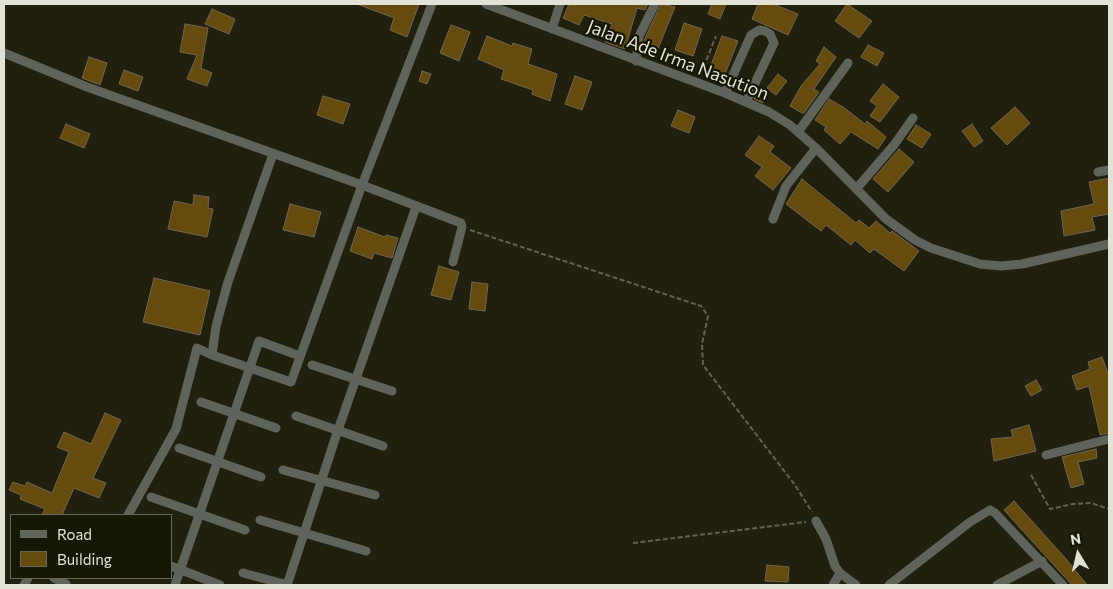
<!DOCTYPE html>
<style>
body{margin:0}
#map{position:relative;width:1113px;height:589px;overflow:hidden;background:#21200e;font-family:Commissioner,sans-serif}
canvas{display:block}
.frame{position:absolute;inset:0;border:5px solid #e2e2d6;pointer-events:none}
.legend{position:absolute;left:10px;top:514px;width:162px;height:65px;box-sizing:border-box;background:#171706;border:1px solid #686859;margin:0;padding:6px 9px;list-style:none;font-size:15px;color:#e2e2d6}
.legend li{display:flex;align-items:center;gap:10px;height:25px}
.legend b{width:25px;border:1px solid #686859}
.north{position:absolute;left:1053px;top:529px;width:50px;height:50px;-webkit-text-stroke:4px #171706;paint-order:stroke;rotate:351deg;font-size:14px;font-weight:700;line-height:20px;text-align:center;color:#e2e2d6}
.north::after{content:'';display:block;margin:auto;width:18px;height:22px;background:#e2e2d6;clip-path:polygon(50% 0,100% 100%,50% 72%,0 100%)}
</style>
<div id="map">
<canvas width="1113" height="589"></canvas>
<div class="frame"></div>
<ul class="legend">
<li><b style="height:6px;background:#5e635b"></b>Road</li>
<li><b style="height:14px;background:#664b0e"></b>Building</li>
</ul>
<div class="north">N</div>
</div>
<script>
const context = document.querySelector('canvas').getContext('2d');
context.lineJoin = 'round';
function fillPath(path, color) { context.fillStyle = color; context.fill(path, 'evenodd'); }
const toPath = rows => new Path2D(rows.map(r => 'M' + r).join(''));
function trace(path, color, width, dash) { context.strokeStyle = color; context.lineWidth = width; context.lineCap = dash ? 'butt' : 'round'; context.setLineDash(dash || []); context.stroke(path); }
function drawText(font, color, halo, rows, align = 'center') {
  context.font = font + ' Commissioner,sans-serif'; context.lineWidth = 4.5; context.setLineDash([]); context.textBaseline = 'middle'; context.strokeStyle = halo; context.fillStyle = color; for (const [text, x, y, turn = 0] of rows) {
    context.save(); context.translate(x, y); context.rotate((+turn || 0) * Math.PI / 180); context.textAlign = isNaN(turn) ? turn : align; if (halo) context.strokeText(text, 0, 0); context.fillText(text, 0, 0); context.restore();
  }
}
const building = toPath([
 [357,4,419,4,407,37,390,30,394,18,357,4],
 [569,4,648,4,645,10,637,8,625,49,605,42,612,24,584,15,579,25,563,18,569,4],
 [661,4,675,7,657,51,644,44,645,38,661,4],
 [712,4,726,4,720,19,708,14,712,4],
 [758,4,773,4,798,14,788,35,752,19,758,4],
 [847,4,872,21,859,38,835,21,847,4],
 [212,9,235,19,229,34,205,24,212,9],
 [684,23,702,29,693,56,675,50,684,23],
 [185,24,208,28,201,68,212,73,207,86,187,79,197,55,180,52,185,24],
 [451,25,470,32,459,61,440,53,451,25],
 [487,36,512,46,513,43,532,49,528,64,557,74,550,101,532,94,533,90,501,79,504,70,478,59,487,36],
 [722,36,738,41,723,79,708,73,722,36],
 [868,45,884,53,877,66,861,57,868,45],
 [824,47,836,57,814,89,819,92,804,113,802,113,790,106,801,86,820,64,816,61,824,47],
 [89,57,107,63,100,85,82,78,89,57],
 [124,70,143,77,138,91,119,84,124,70],
 [422,71,431,74,427,84,419,81,422,71],
 [778,74,787,81,776,95,767,88,778,74],
 [575,76,592,82,582,110,565,104,575,76],
 [883,84,899,97,880,122,870,116,877,106,870,101,883,84],
 [760,88,769,92,763,103,754,99,760,88],
 [323,96,350,104,343,124,317,115,323,96],
 [829,99,843,107,865,124,867,121,886,137,878,149,851,132,840,144,824,130,826,127,815,120,829,99],
 [1015,107,1030,123,1007,145,991,128,1015,107],
 [678,110,695,117,689,133,671,126,678,110],
 [66,124,90,134,84,148,60,138,66,124],
 [972,124,983,141,974,147,962,131,972,124],
 [916,125,931,134,922,148,907,139,916,125],
 [759,136,774,146,770,152,791,168,773,190,755,176,762,167,745,155,759,136],
 [899,149,914,162,888,192,873,179,899,149],
 [1109,178,1109,214,1092,217,1095,230,1064,236,1061,211,1094,204,1089,182,1109,178],
 [802,179,856,223,859,220,869,228,876,221,890,233,892,231,919,251,904,271,874,249,870,253,855,240,851,245,826,225,821,231,786,204,802,179],
 [194,195,209,197,208,208,213,209,207,237,168,229,174,201,193,205,194,195],
 [290,204,321,212,314,237,283,230,290,204],
 [358,227,385,237,386,235,398,238,392,258,374,253,372,259,350,251,358,227],
 [439,266,459,272,451,300,431,295,439,266],
 [154,278,210,291,200,335,143,322,154,278],
 [472,282,488,284,485,311,469,309,472,282],
 [1102,357,1109,376,1109,433,1100,435,1089,386,1077,390,1072,376,1090,369,1088,362,1102,357],
 [1036,380,1042,390,1031,396,1025,386,1036,380],
 [105,413,121,420,93,478,106,483,99,498,74,488,62,515,42,515,45,509,20,499,21,495,9,490,13,482,25,486,27,482,52,493,69,452,57,447,64,432,91,444,105,413],
 [1029,425,1036,451,994,461,991,439,1013,437,1011,430,1029,425],
 [1096,449,1097,458,1078,462,1084,484,1071,488,1062,457,1096,449],
 [1014,501,1066,559,1087,585,1072,585,1021,529,1004,510,1014,501],
 [767,565,789,567,788,582,765,581,767,565]
]);
const path = toPath([
 [701,74,716,36],
 [470,230,701,306,708,316,702,344,703,365,795,485,812,512],
 [1031,475,1050,509,1073,504,1091,503,1109,509],
 [633,543,806,522]
]);
const minor = toPath([
 [486,4,725,93,769,112,790,125,816,148,886,219,915,240,931,248,980,264,1001,266,1022,264,1109,244],
 [552,29,560,4],
 [4,53,87,87,362,185,432,4],
 [636,61,639,36,655,4],
 [725,93,751,35,759,30,765,31,770,34,774,43,746,102],
 [798,132,848,63],
 [1098,172,1109,170],
 [857,188,894,145,913,118],
 [773,219,786,186,816,148],
 [212,355,291,382,362,185,461,223,462,227,453,262],
 [312,365,392,391],
 [201,402,276,428],
 [296,416,383,446],
 [179,448,261,477],
 [1046,455,1109,439],
 [283,470,375,495],
 [151,497,245,530],
 [128,515,176,429,197,348,212,355,216,326,228,282,273,154],
 [260,520,366,551],
 [816,521,826,539,835,566,840,573,856,585],
 [171,566,220,585],
 [243,573,288,585],
 [54,578,66,584],
 [24,585,28,578],
 [175,585,259,341,300,356],
 [287,585,338,430,416,207],
 [833,585,840,573],
 [889,585,970,522,990,510,995,513,1063,585],
 [997,585,1042,561]
]);
const streetNames = [
 ["Jalan Ade Irma Nasution",678,60,21]
];
fillPath(building, '#664b0e');
trace(building, '#6f6552', 1);
trace(path, '#626151', 2, [5, 2.5]);
trace(minor, '#5e635b', 9);
drawText('18px', '#e2e2d6', '#171706', streetNames);
</script>
